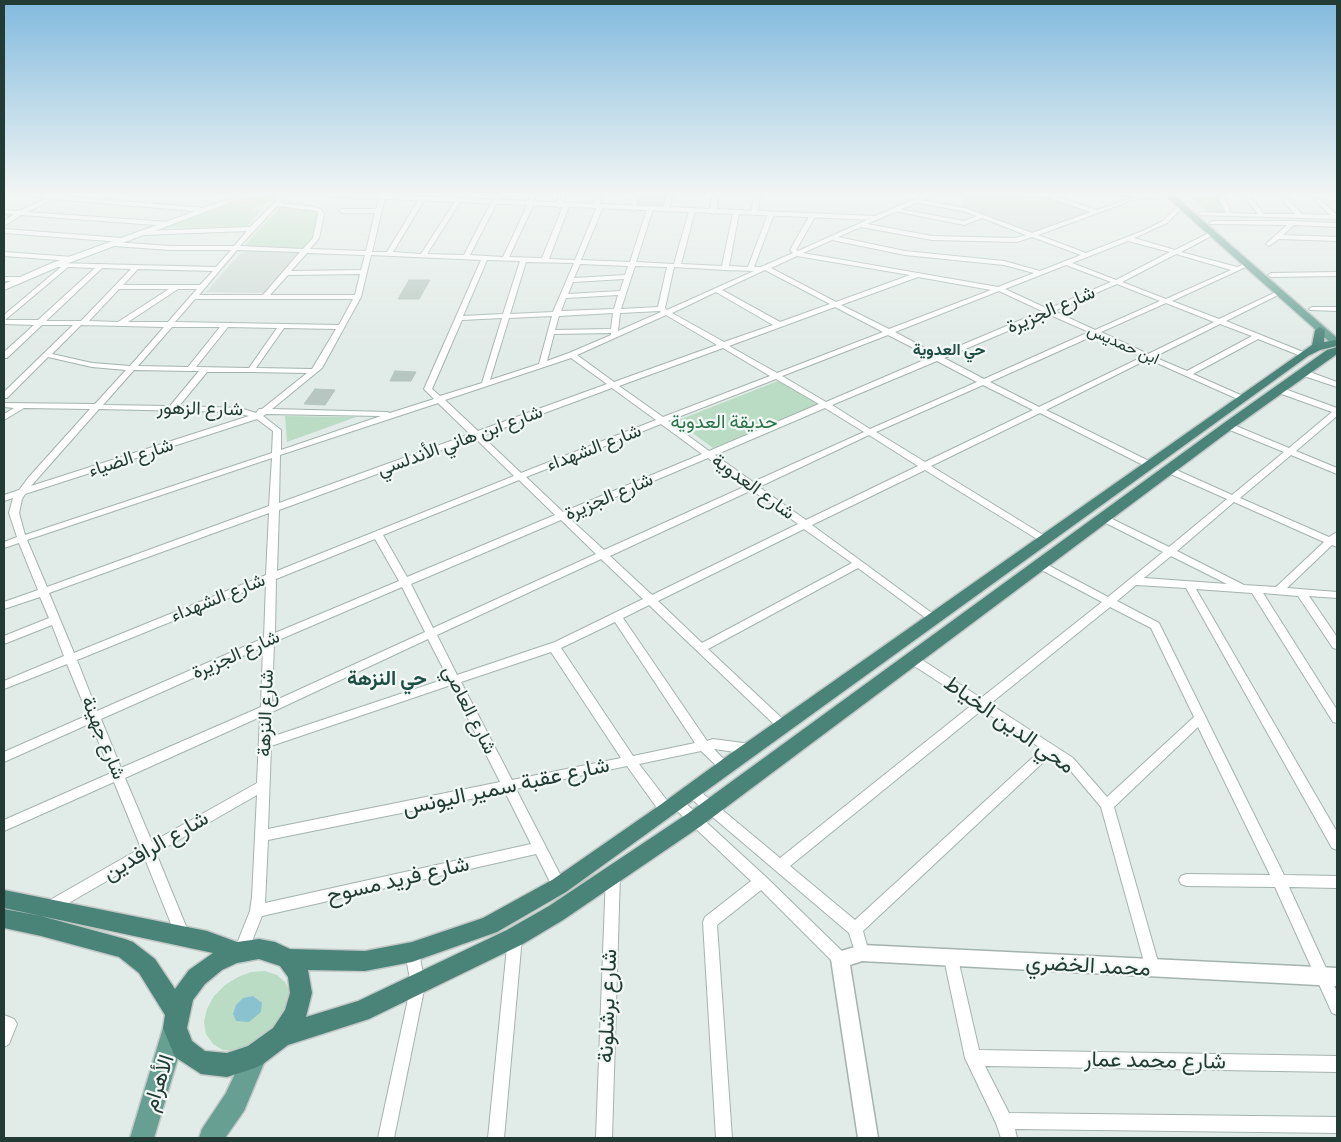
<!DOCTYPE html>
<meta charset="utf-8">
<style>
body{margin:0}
#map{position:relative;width:1341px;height:1142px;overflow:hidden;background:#e1ebe7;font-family:"PT Sans Narrow",sans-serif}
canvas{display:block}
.frame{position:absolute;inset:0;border:5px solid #223c35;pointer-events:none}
</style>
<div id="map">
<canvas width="1341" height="1142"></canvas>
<div class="frame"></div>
</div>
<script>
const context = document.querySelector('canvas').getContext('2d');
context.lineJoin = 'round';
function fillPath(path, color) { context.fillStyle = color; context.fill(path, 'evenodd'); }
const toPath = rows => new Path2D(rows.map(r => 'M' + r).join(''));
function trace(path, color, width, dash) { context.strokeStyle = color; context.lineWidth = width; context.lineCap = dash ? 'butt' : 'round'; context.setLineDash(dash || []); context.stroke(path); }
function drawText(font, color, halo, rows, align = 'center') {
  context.font = font + ' "PT Sans Narrow",Vazirmatn,sans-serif'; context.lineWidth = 4.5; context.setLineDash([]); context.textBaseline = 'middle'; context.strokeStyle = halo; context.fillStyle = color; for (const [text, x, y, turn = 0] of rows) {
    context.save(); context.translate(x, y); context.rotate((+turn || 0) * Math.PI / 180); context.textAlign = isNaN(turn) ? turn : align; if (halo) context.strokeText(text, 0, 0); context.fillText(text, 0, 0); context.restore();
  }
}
const built = toPath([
 [641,193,667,193,663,208,636,207],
 [957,193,1046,196,1091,211,1032,233,962,206,966,197,950,194],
 [255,250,299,252,265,293,206,292,241,253]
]);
const green = toPath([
 [1184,193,1216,193,1224,213,1208,212],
 [265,195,272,195,276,200,256,206,254,210,261,211,248,227,164,228,234,203],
 [281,206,313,210,317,214,314,238,302,249,244,246],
 [778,381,821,405,713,448,676,421],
 [285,416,356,417,287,442],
 [265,971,277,975,285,982,290,992,290,1004,266,1041,237,1051,223,1050,213,1044,206,1034,204,1022,207,1009,214,996,225,985,238,977,251,972]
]);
const water = toPath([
 [253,996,262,1003,261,1012,249,1022,236,1021,233,1014,236,1005,243,998]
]);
const building = toPath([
 [409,280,430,280,419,299,398,299,409,280],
 [395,371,416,372,411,381,390,381,395,371],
 [315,389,335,390,325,405,304,404,315,389]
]);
const minor = toPath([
 [6,193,28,193,205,208,208,210,205,212,54,199,27,212,169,222,172,224,169,226,21,215,4,226,4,221,14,214,4,214,4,210,19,211,47,198,9,195,6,193],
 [284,193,290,193,280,203,314,207,321,209,324,214,319,238,310,249,366,251,375,213,342,213,339,211,342,209,376,209,380,193,386,193,372,252,387,252,419,199,422,197,425,199,393,252,421,254,456,200,460,200,465,193,471,193,464,202,460,202,427,254,464,255,496,193,502,193,470,255,503,257,528,204,530,193,536,193,534,204,509,257,542,258,563,206,566,204,569,206,549,259,575,260,596,209,593,207,597,193,603,193,599,205,603,207,581,260,630,262,647,209,650,207,653,209,636,262,674,264,689,211,692,209,695,211,681,264,722,266,733,213,736,211,739,213,729,266,748,267,768,214,771,212,774,214,754,267,761,267,793,253,790,250,810,215,813,213,816,215,796,250,798,251,876,216,878,217,878,219,867,224,932,236,1016,238,1026,235,982,218,964,225,890,210,893,208,964,221,977,216,962,211,913,202,912,201,915,199,965,208,1032,233,1091,212,1046,197,1012,195,1009,193,1047,193,1097,210,1136,197,1114,195,1111,193,1172,196,1174,197,1174,199,1147,198,1133,200,1038,235,1086,253,1145,230,1163,221,1179,205,1183,205,1183,207,1167,223,1134,238,1175,250,1213,231,1215,232,1215,234,1181,252,1237,267,1247,263,1250,265,1172,301,1219,319,1276,292,1280,292,1280,294,1226,321,1308,354,1304,356,1301,356,1258,339,1193,374,1245,397,1246,399,1242,401,1148,359,1046,410,1153,463,1154,465,1153,467,1147,467,1040,413,931,466,1048,538,1050,540,1048,542,1042,542,925,470,812,525,940,619,935,623,931,622,858,568,708,649,787,723,789,726,787,729,783,730,779,729,649,605,623,618,707,741,713,739,750,744,754,746,756,749,754,752,750,754,714,749,731,767,729,770,725,772,721,770,701,751,639,764,672,807,673,811,672,815,667,816,662,815,627,766,516,789,564,882,566,886,564,890,559,892,554,890,536,854,262,916,246,956,241,958,236,956,234,951,250,911,252,897,257,795,156,853,190,936,188,941,183,943,178,941,145,859,53,912,48,914,43,912,41,908,43,904,141,848,114,782,4,831,4,820,111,773,91,723,4,762,4,752,88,715,67,664,4,689,4,681,64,656,52,625,4,644,4,636,49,618,40,597,4,609,4,602,38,590,19,543,4,548,4,542,17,537,9,513,13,498,4,501,4,495,19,490,28,478,90,409,24,408,4,420,4,414,14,408,4,407,4,403,95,404,126,370,92,367,48,357,7,398,4,398,4,392,73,325,42,325,7,358,4,358,4,352,34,325,4,324,4,315,61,267,53,266,52,265,55,263,216,267,231,250,170,250,114,246,111,244,114,242,170,246,234,246,247,231,144,235,141,233,144,231,250,227,284,193],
 [277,206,317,211,318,214,313,238,303,249,240,246,277,206],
 [861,227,932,240,1017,242,1032,237,1081,255,1040,271,1004,261,905,251,838,237,861,227],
 [832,240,905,255,1004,265,1034,273,998,287,803,253,832,240],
 [1128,241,1170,252,1116,280,1072,263,1128,241],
 [237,250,300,252,263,295,199,295,237,250],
 [307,253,365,255,361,270,291,271,307,253],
 [1176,254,1231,270,1166,299,1122,282,1176,254],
 [371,255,481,260,424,389,434,399,390,413,387,412,272,409,322,368,361,297,371,255],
 [797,256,910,275,836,302,771,268,797,256],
 [487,260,520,261,503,314,463,316,487,260],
 [526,262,574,263,553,312,510,314,526,262],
 [580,264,628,266,625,275,574,278,580,264],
 [1066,265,1111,282,1048,309,1005,289,1066,265],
 [635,266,667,267,658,307,621,309,635,266],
 [68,267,95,268,38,320,5,320,68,267],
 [674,267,725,270,754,271,667,310,665,308,674,267],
 [102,268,131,269,81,321,46,321,102,268],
 [138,269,213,271,200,285,123,285,138,269],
 [765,270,830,304,780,322,722,290,765,270],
 [360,274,355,295,270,295,288,275,360,274],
 [918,277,991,290,889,329,841,305,918,277],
 [624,279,620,291,568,294,573,282,624,279],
 [1117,284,1160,301,1095,330,1054,311,1117,284],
 [119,289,169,289,118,322,89,321,119,289],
 [178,289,197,289,168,322,128,322,178,289],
 [999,291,1042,311,938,355,895,332,999,291],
 [716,292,773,325,724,342,672,313,716,292],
 [618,295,614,309,561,311,566,298,618,295],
 [195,299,353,299,339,325,175,322,195,299],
 [1166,303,1214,322,1148,354,1101,332,1166,303],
 [835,307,883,332,777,373,729,346,835,307],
 [660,311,661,312,618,331,620,313,660,311],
 [613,313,611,329,555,330,559,316,613,313],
 [1048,314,1089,332,984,379,944,358,1048,314],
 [666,315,717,345,614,382,577,355,666,315],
 [552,316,539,364,490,380,509,318,552,316],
 [502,318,482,383,440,396,432,389,462,320,502,318],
 [1220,324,1252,336,1187,371,1154,357,1220,324],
 [81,325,164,327,130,366,92,363,52,354,81,325],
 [172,327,220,327,188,367,138,366,172,327],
 [228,327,277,328,249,368,196,367,228,327],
 [284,328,336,329,312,369,256,368,284,328],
 [611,333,611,335,569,353,547,361,554,334,611,333],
 [888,335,931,357,826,402,782,376,888,335],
 [1095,335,1142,357,1039,407,990,382,1095,335],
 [723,348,770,376,663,417,619,386,723,348],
 [571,358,607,384,478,431,445,400,571,358],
 [937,361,977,382,870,429,832,405,937,361],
 [134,370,190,371,199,371,170,406,103,405,134,370],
 [207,372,251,372,307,373,262,409,259,409,256,413,240,408,179,406,207,372],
 [776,379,819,404,709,451,668,421,776,379],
 [983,385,1033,410,925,462,876,432,983,385],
 [612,388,656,420,521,473,482,436,612,388],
 [438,403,470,434,279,503,280,455,438,403],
 [825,408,864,432,753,482,715,455,825,408],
 [99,409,233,412,249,416,31,486,99,409],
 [266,414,381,416,281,450,281,430,263,416,266,414],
 [257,419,273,431,272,453,25,535,19,513,22,499,25,494,257,419],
 [661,424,702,454,563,512,526,477,661,424],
 [869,435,918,466,806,520,759,487,869,435],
 [475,438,514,476,277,571,279,510,475,438],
 [272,458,269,506,47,587,27,540,272,458],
 [708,458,746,486,604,550,568,517,708,458],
 [519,480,555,515,407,577,383,535,519,480],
 [752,490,798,524,652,595,610,556,752,490],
 [269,513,266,575,74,653,49,593,269,513],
 [561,520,596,554,433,628,411,584,561,520],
 [804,529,852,563,702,643,658,601,804,529],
 [375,539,399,581,275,633,276,579,375,539],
 [601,559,643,599,555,642,457,675,437,635,601,559],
 [266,583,264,638,97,711,77,660,266,583],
 [402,587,425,632,272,702,274,642,402,587],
 [615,622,695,743,633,756,561,648,615,622],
 [428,639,448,678,271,737,272,712,428,639],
 [263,647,261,707,121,768,101,719,263,647],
 [551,652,621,758,512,780,461,682,551,652],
 [451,685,500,782,268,829,271,746,451,685],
 [260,717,257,783,152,842,125,778,260,717],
 [505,792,531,844,265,903,268,840,505,792],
 [448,193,454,193,448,201,444,201,443,200,448,193],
 [560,193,566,193,562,206,559,208,556,206,560,193],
 [633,193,639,193,636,209,633,211,630,209,633,193],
 [667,193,673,193,669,210,666,212,663,210,667,193],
 [713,193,719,193,716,212,713,214,710,212,713,193],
 [755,193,761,193,757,213,754,215,751,213,755,193],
 [1216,193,1222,193,1231,213,1258,214,1241,193,1247,193,1264,214,1295,214,1276,193,1282,193,1302,214,1330,215,1314,199,1317,197,1337,215,1337,219,1199,215,1199,213,1201,212,1226,213,1216,193],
 [1212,221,1293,221,1337,223,1337,227,1294,225,1283,235,1337,237,1337,241,1279,239,1269,246,1266,244,1267,243,1287,225,1210,224,1209,223,1212,221],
 [4,229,122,238,125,240,122,242,4,233,4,229],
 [4,252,73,257,76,259,73,261,4,256,4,252],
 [1337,272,1337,276,1271,277,1268,275,1271,273,1337,272],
 [4,277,20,277,23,279,20,281,4,281,4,277],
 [1312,307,1337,307,1337,311,1310,310,1309,309,1312,307],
 [1301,371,1307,371,1337,382,1337,387,1301,375,1301,371],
 [1276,388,1282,388,1337,408,1337,416,1296,451,1337,468,1337,474,1291,455,1240,498,1329,537,1337,532,1337,547,1332,545,1287,588,1337,592,1337,598,1309,596,1337,637,1337,649,1333,648,1298,596,1263,593,1337,710,1337,723,1333,722,1252,593,1196,589,1337,832,1337,850,1332,848,1186,588,1136,585,1117,601,1159,623,1284,875,1337,876,1337,888,1289,887,1337,992,1337,1015,1332,1013,1275,887,1186,886,1181,884,1179,880,1181,876,1186,874,1270,875,1198,727,1114,807,1160,969,1158,974,1153,976,1148,974,1146,969,1101,807,1065,764,1051,755,863,931,869,953,867,958,862,960,857,958,849,933,688,796,686,792,688,788,692,787,696,788,780,858,973,704,908,662,906,659,908,656,916,656,981,698,1102,602,1036,567,1035,565,1036,563,1044,563,1108,597,1163,552,1100,520,1098,518,1100,516,1106,516,1169,547,1227,499,1166,472,1165,470,1166,468,1172,468,1232,495,1284,452,1225,428,1225,424,1231,424,1289,448,1332,412,1276,392,1276,388],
 [1234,502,1324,542,1276,587,1244,585,1177,551,1234,502],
 [1171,556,1227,584,1144,578,1171,556],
 [1110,607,1151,628,1194,717,1107,797,1073,758,990,704,1110,607],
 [982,710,1042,749,855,920,790,866,982,710],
 [677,798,681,799,766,877,845,954,847,959,845,964,840,966,835,964,761,890,717,925,732,1138,716,1138,703,922,705,917,751,881,673,807,671,803,673,799,677,798],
 [613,868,618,870,620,874,612,1138,596,1138,606,874,608,870,613,868],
 [515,930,520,932,522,937,504,1138,488,1138,508,937,510,932,515,930],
 [412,945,417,947,419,952,425,985,394,1138,378,1138,411,985,405,952,407,947,412,945],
 [951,952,956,954,958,959,979,1050,1337,1056,1337,1072,985,1066,1009,1113,1337,1117,1337,1133,1015,1129,1017,1138,1001,1138,996,1123,965,1058,944,959,946,954,951,952],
 [4,1015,14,1019,17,1024,9,1044,4,1047,4,1015]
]);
const tertiary = toPath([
 [862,945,1337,968,1337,986,862,961,850,965,878,1138,858,1138,831,959,834,953,862,945]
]);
const secondary = toPath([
 [4,193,10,193,4,196,4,193],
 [245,193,256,193,58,267,4,290,4,284,52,263,245,193],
 [256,193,284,193,280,195,260,195,256,193],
 [290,193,348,193,875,216,929,193,940,193,876,220,294,195,290,193]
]);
const primary = toPath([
 [1162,193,1171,193,1337,338,1337,346,1333,345,1162,193],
 [175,1017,183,1020,187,1028,154,1138,130,1138,163,1028,167,1020,175,1017],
 [255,1044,263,1048,267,1056,244,1111,225,1138,199,1138,202,1129,226,1093,247,1048,255,1044]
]);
const trunk = toPath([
 [1320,327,1325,330,1324,342,1337,340,1337,346,1320,350,1308,356,566,892,497,932,412,962,365,971,308,970,312,993,306,1017,358,1001,507,930,549,906,687,814,1224,423,1327,350,1337,347,1337,354,1232,429,701,826,563,920,523,944,369,1019,288,1045,263,1064,255,1068,227,1077,201,1074,175,1057,163,1028,165,1015,139,973,119,957,41,936,4,928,4,909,41,916,125,939,133,942,155,959,175,989,189,970,213,953,4,908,4,890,207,931,237,942,259,939,275,942,290,949,365,951,412,942,483,918,552,880,660,805,730,754,1312,345,1315,330,1320,327],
 [259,959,280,966,288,977,290,993,285,1010,273,1028,248,1046,227,1053,205,1051,192,1041,187,1028,193,1000,205,984,222,970,237,963,259,959]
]);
const farStreetnames = [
 ["ابن حمديس",1123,345,24]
];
const farNeighbourhoodnames = [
 ["حي العدوية",949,350]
];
const streetNames = [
 ["شارع الجزيرة",1051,310,-23],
 ["شارع الزهور",200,409,1],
 ["شارع ابن هاني الأندلسي",460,441,-20],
 ["شارع الشهداء",594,448,-21],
 ["شارع الضياء",131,458,-18],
 ["شارع العدوية",753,487,36],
 ["شارع الجزيرة",609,497,-23],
 ["شارع الشهداء",218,598,-22],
 ["شارع الجزيرة",236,655,-24],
 ["شارع العاصي",469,710,63],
 ["شارع النزهة",266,713,-88],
 ["شارع جهينة",103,738,68]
];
const parkNames = [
 ["حديقة العدوية",724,423]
];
const neighbourhoodNames = [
 ["حي النزهة",387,679]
];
const nearStreetnames = [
 ["محي الدين الخياط",1009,725,35],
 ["شارع عقبة سمير اليونس",506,787,-12],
 ["شارع الرافدين",156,846,-30],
 ["شارع فريد مسوح",398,880,-13],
 ["محمد الخضري",1088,966,3],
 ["شارع برشلونة",608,1006,-88],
 ["شارع محمد عمار",1155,1061,1],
 ["الأهرام",159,1083,-72]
];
fillPath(built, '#cfdbd6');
fillPath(green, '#badcc4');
fillPath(water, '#8ac3cf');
fillPath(building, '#b7c6c0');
trace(building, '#b4c5be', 1);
trace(minor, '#a4b3ae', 2);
trace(tertiary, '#a4b3ae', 3);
trace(secondary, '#a0b7af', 2);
trace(primary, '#c1c8c6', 3);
trace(trunk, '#c1c8c6', 3);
fillPath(minor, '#fff');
fillPath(tertiary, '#fff');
fillPath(secondary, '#fff');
fillPath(primary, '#67a092');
fillPath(trunk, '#4a8478');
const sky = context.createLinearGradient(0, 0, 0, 353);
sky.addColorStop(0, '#82bade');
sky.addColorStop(0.55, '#f2f6f4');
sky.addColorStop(1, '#f2f6f400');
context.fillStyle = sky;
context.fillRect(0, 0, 1341, 353);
drawText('16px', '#223c35', '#f2f8f5', farStreetnames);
drawText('bold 16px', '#1e4d43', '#f2f8f5', farNeighbourhoodnames);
drawText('19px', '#223c35', '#f2f8f5', streetNames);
drawText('19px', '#2d7149', '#f2f8f5', parkNames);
drawText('bold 20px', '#1e4d43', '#f2f8f5', neighbourhoodNames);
drawText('22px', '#223c35', '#f2f8f5', nearStreetnames);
</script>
